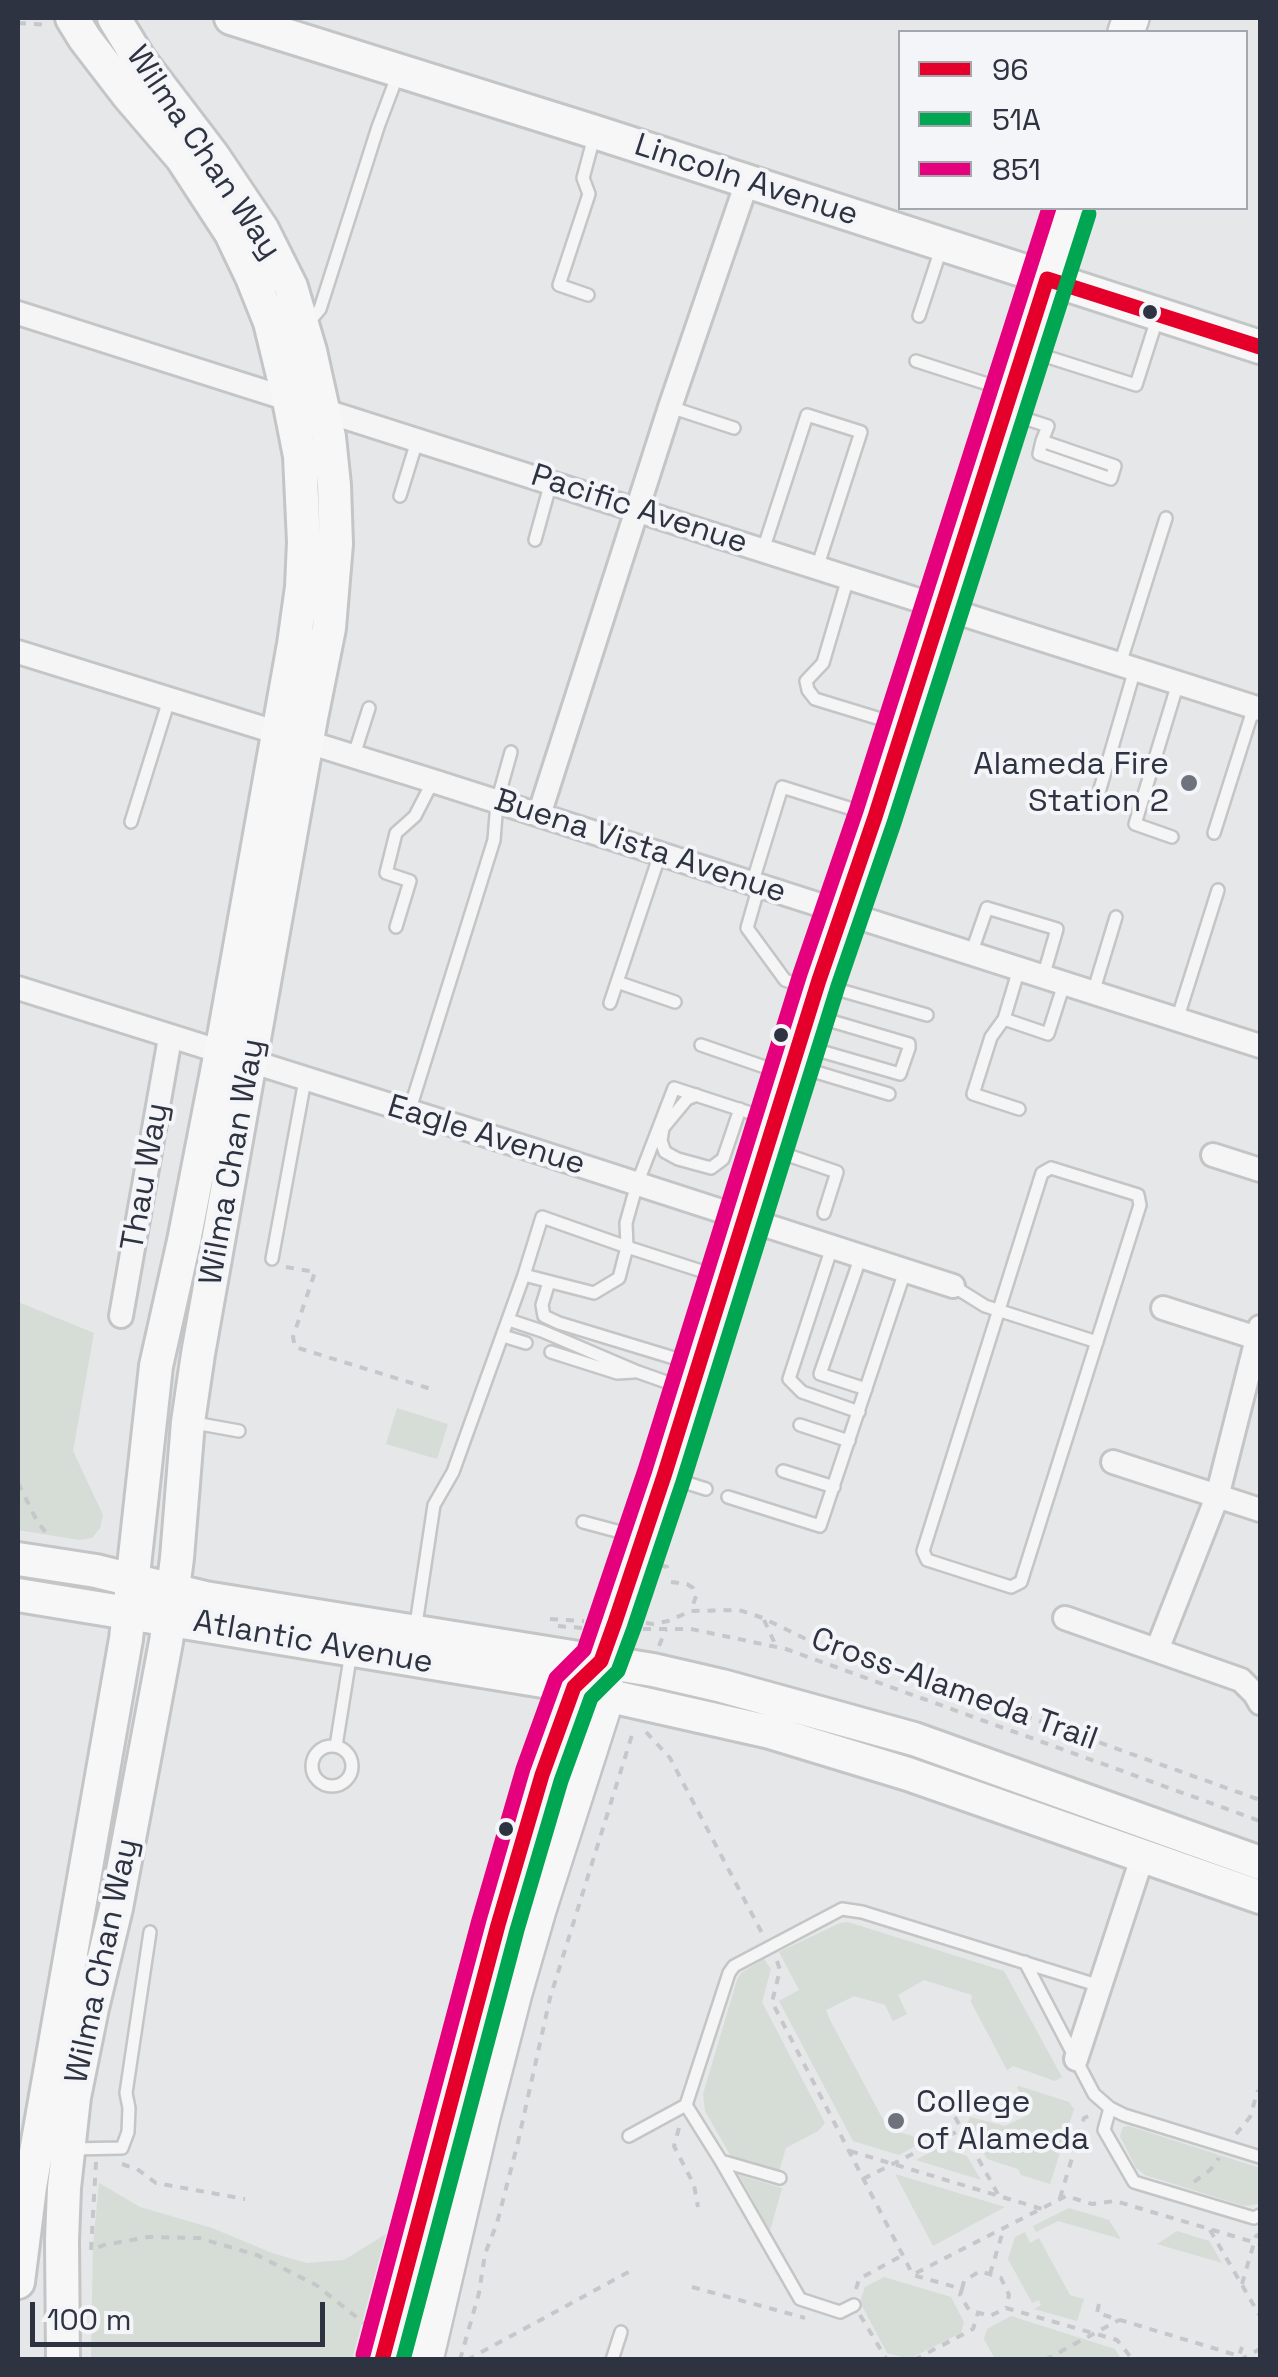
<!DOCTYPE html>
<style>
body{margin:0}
#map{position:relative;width:1278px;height:2377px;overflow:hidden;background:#e5e7e9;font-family:"Space Grotesk",sans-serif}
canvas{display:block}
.frame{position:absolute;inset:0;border:20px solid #2e3341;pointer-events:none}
.legend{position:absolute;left:898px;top:30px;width:350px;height:180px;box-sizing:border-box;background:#f4f5f8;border:2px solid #a5a7af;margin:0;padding:12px 18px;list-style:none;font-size:30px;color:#2e3341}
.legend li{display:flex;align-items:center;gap:20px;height:50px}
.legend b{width:50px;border:2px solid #a5a7af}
.scale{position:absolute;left:30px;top:2302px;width:295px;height:45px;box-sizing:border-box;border:5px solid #2e3341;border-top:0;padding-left:12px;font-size:30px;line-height:35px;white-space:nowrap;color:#2e3341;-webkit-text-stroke:8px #f4f5f8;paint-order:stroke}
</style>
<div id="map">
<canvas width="1278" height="2377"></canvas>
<div class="frame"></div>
<ul class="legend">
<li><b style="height:12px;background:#e4002b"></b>96</li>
<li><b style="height:12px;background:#00a651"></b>51A</li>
<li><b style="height:12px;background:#e5007d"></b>851</li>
</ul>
<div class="scale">100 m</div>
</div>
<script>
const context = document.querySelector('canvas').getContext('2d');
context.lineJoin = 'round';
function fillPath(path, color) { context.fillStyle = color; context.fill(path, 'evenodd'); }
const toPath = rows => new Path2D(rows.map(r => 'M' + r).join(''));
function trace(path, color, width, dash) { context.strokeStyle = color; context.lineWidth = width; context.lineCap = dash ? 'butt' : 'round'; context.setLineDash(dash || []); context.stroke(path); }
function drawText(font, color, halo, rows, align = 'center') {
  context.font = font + ' "Space Grotesk",sans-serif'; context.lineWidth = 8; context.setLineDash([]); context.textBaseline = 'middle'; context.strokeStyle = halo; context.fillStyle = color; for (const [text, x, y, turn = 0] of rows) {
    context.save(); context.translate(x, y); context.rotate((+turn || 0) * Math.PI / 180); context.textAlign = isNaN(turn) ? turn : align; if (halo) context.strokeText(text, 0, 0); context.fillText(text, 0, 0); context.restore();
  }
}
const green = toPath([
 [18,1302,94,1333,73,1451,103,1515,100,1528,92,1538,79,1540,18,1530],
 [397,1408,448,1424,437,1459,386,1444],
 [848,1922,1004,1971,1062,2077,1055,2081,1013,2066,1007,2070,971,2002,972,1995,924,1980,898,1995,907,2014,893,2021,885,2005,854,1996,826,2010,829,2018,888,2129,926,2140,899,2155,853,2141,779,2001,799,1990,779,1952,840,1923],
 [764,1959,771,1969,762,2002,825,2123,818,2131,786,2148,779,2172,733,2160,705,2111,703,2094,737,1980,741,1973],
 [1019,2086,1069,2102,1074,2109,1050,2184,1021,2175,1018,2169,987,2159,967,2124,970,2117,1005,2126,1030,2114,1017,2087],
 [1129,2126,1260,2168,1260,2204,1244,2206,1145,2175,1136,2168,1120,2136,1123,2127],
 [940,2147,967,2156,981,2180,916,2160],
 [895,2174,1005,2207,933,2246],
 [739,2175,782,2188,770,2231],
 [99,2183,140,2207,212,2228,272,2253,307,2263,344,2260,386,2234,352,2359,91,2359,93,2246],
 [1069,2208,1109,2220,1121,2239,1058,2221,1036,2232,1033,2226],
 [1177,2231,1209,2241,1222,2263,1157,2244],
 [1025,2232,1030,2243,1039,2238,1070,2295,1084,2299,1077,2321,1034,2309,1041,2305,1039,2300,1032,2303,1008,2259,1015,2237],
 [884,2277,951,2297,964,2322,961,2333,909,2359,887,2353,860,2302,865,2287],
 [1011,2316,1115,2349,1121,2359,995,2359,984,2339,987,2329]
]);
const path = toPath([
 [18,23,48,25],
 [286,1267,315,1272,293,1337,295,1347,431,1389],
 [18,1483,37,1521,50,1538],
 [660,1565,667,1567,666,1572],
 [671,1582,687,1584,693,1588,696,1596,691,1611],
 [550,1619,584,1621],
 [764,1620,777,1648],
 [646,1623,653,1624,668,1621,691,1611,739,1610,763,1618,820,1646,850,1658,911,1675,1260,1800],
 [558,1626,583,1628],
 [643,1629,691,1629,786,1649,1260,1821],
 [659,1646,666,1629],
 [646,1732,670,1758,763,1935],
 [777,1961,780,1970,772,2002,913,2275,962,2289,960,2295,969,2310,990,2316,1006,2308,1117,2340,1133,2360],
 [955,2117,999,2196],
 [679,2128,674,2146,694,2185,698,2207],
 [1236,2134,1250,2117,1258,2090],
 [850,2151,1042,2209],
 [96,2162,91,2250,104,2245,148,2237,199,2238,257,2255,316,2285,364,2323],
 [122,2164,137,2169,156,2183,245,2199],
 [863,2179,962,2129],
 [1194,2182,1210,2170,1219,2158],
 [1060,2198,1084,2118,1091,2115],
 [1210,2230,1260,2316],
 [916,2273,1066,2196,1092,2204,1115,2201,1260,2244],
 [990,2274,1003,2231],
 [1242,2284,1256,2236,1260,2234],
 [692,2287,805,2318],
 [856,2289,859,2279,903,2255],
 [962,2289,964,2281,980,2271,1001,2278,1009,2295,1006,2307],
 [1099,2304,1097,2313,1213,2348,1239,2356,1242,2347],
 [860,2315,887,2360],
 [460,2360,479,2293,485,2254,497,2223,518,2142,550,1998,632,1735],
 [467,2360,634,2269],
 [914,2360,973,2329,978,2313],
 [1175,2360,1183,2360],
 [1240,2360,1260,2349]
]);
const lane = toPath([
 [588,295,559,285,589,194,583,178,594,137],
 [919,316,941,249],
 [305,320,315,315,320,309,378,127,398,74],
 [1029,351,1136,385,1157,319],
 [916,361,1006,390],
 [670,407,734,428],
 [1008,413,1048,426,1042,441,1039,454,1111,479,1115,466,1042,441],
 [400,496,417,441],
 [535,540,551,482],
 [763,550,807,415,861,432,817,568],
 [848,578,823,663,806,681,808,690,815,699,900,725],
 [1120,664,1166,518],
 [353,758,369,708],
 [1095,806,1135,669],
 [131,822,169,700],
 [1214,833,1254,707],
 [1172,837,1135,824,1178,683],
 [752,884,782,787,871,815],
 [759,886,747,928,785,980,810,989],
 [396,927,410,881,386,873,396,833,415,816,433,781],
 [971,954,987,908,1057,929,1043,977],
 [1019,969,1004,1019,1048,1034,1064,984],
 [617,982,675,1002],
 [822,985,927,1015],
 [1093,993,1116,917],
 [610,1003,660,854],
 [1004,1019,991,1037,973,1094,1019,1109],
 [1177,1020,1218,890],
 [701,1045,785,1074],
 [803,1046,900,1074,909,1048,909,1044,811,1015],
 [796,1066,889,1094],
 [697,1095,687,1099,663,1128,661,1141,665,1152,678,1159,711,1168,723,1159,740,1109],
 [409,1112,494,840,497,802,511,752],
 [770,1149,837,1172,824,1213],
 [1051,1168,1138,1195,1140,1205,1021,1582,1011,1587,927,1560,923,1551,1042,1173,1051,1168],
 [832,1247,789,1379,802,1392,859,1412],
 [861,1256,820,1374,866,1389],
 [272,1259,305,1080],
 [524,1275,542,1217,627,1247,626,1223,637,1184,674,1088,772,1120],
 [549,1282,542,1305,544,1316,559,1323,697,1365],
 [953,1286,985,1306,1097,1342],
 [509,1320,542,1331,638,1372,686,1389],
 [503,1336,526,1343],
 [551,1352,617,1373,634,1372],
 [189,1422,239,1431],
 [800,1425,849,1441],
 [783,1471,834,1487],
 [668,1477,706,1489],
 [728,1497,820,1526,905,1271],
 [583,1522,639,1537],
 [415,1631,434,1505,453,1472,524,1275,594,1293,619,1278,627,1247,720,1277],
 [336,1746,351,1652],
 '312 1766a20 20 0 1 1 40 0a20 20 0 1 1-40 0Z',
 [1025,1962,1094,2094,1110,2108,1124,2115,1260,2157],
 [686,2105,721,2161,780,2178],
 [1110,2108,1104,2130,1134,2182,1254,2218,1260,2215],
 [629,2136,686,2105,729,1973,734,1966,842,1909,862,1912,1100,1986],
 [72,2149,122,2148,128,2132,129,2108,126,2093,150,1932],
 [721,2161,800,2299,840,2312,854,2305],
 [612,2360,621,2332]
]);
const street = toPath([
 [18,313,1260,709],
 [18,652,433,781,1260,1046],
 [539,815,670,407,747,182],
 [18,988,533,1150,953,1286],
 [1213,1155,1260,1170],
 [1163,1308,1260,1339],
 [121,1316,170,1038],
 [1113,1462,1260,1510],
 [1065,1618,1241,1680,1255,1694,1260,1703],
 [1157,1650,1217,1497,1260,1327],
 [1076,2059,1143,1855]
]);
const secondary = toPath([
 [231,18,595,132,1260,347],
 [18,1559,96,1571,205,1598,653,1670,722,1686,914,1739,1260,1863],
 [18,1595,543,1681,770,1732,908,1774,1260,1897],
 [18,2282,30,2187,126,1639,156,1366,184,1241,225,1031,294,644,302,587,304,542,300,456,289,400,270,322,252,277,231,233,182,158,128,95,85,39,72,18],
 [63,2360,62,2240,64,2188,74,2097,92,2008,116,1908,166,1642,177,1558,188,1422,198,1354,311,718,329,628,336,544,334,485,329,437,310,351,291,287,262,229,213,156,139,59,114,18]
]);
const primary = toPath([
 [1126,32,1131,18],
 [382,2360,498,1925,542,1775,574,1687,601,1661,615,1622,664,1476,819,980,875,817,1070,208],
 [425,2360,482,2117,514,1993,538,1910,607,1695,601,1661]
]);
const pathBridge = toPath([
 [1045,2360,1119,2320]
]);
const bus1 = toPath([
 [1047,279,1260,347],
 [382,2360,498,1925,542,1775,574,1687,601,1661,615,1622,664,1476,819,980,875,817,1047,279]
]);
const bus2 = toPath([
 [403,2360,517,1930,561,1781,591,1698,618,1671,634,1628,683,1482,838,986,894,823,1089,214]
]);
const bus3 = toPath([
 [363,2355,479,1920,523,1769,556,1678,584,1650,596,1615,645,1470,800,974,856,811,1049,208]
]);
const markers = [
 [1150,312,9,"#2e3341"],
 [1189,783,10,"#6e727c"],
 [781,1035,9,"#2e3341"],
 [506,1829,9,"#2e3341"],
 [896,2121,10,"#6e727c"]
];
const streetNames = [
 ["Wilma Chan Way",203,153,56],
 ["Lincoln Avenue",746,181,18],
 ["Pacific Avenue",639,510,18],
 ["Buena Vista Avenue",640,847,18],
 ["Eagle Avenue",486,1136,17],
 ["Wilma Chan Way",233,1162,-80],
 ["Thau Way",146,1177,-80],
 ["Atlantic Avenue",313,1643,10],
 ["Cross-Alameda Trail",954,1690,20],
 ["Wilma Chan Way",103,1961,-78]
];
const poiNames = [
 ["Alameda Fire",1169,765],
 ["Station 2",1169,802],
 ["College",916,2103,"left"],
 ["of Alameda",916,2140,"left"]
];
fillPath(green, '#d6dcd6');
trace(lane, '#c3c5c7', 16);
trace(street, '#c3c5c7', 28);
trace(secondary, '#c3c5c7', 38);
trace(primary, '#c2c4c7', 40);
trace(path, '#c5c7ca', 4, [8, 8]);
trace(lane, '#f5f5f6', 11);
trace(street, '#f5f5f6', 22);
trace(secondary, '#f7f7f8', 32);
trace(primary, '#f7f7f8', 35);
trace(pathBridge, '#c5c7ca', 4, [8, 8]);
trace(bus1, '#e4002b', 15);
trace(bus2, '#00a651', 15);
trace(bus3, '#e5007d', 15);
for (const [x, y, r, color] of markers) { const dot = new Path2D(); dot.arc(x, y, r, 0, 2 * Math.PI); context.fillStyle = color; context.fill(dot); trace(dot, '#f4f5f8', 4); }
drawText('32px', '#2e3341', '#f4f5f8', streetNames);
drawText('32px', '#2e3341', '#f4f5f8', poiNames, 'right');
</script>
